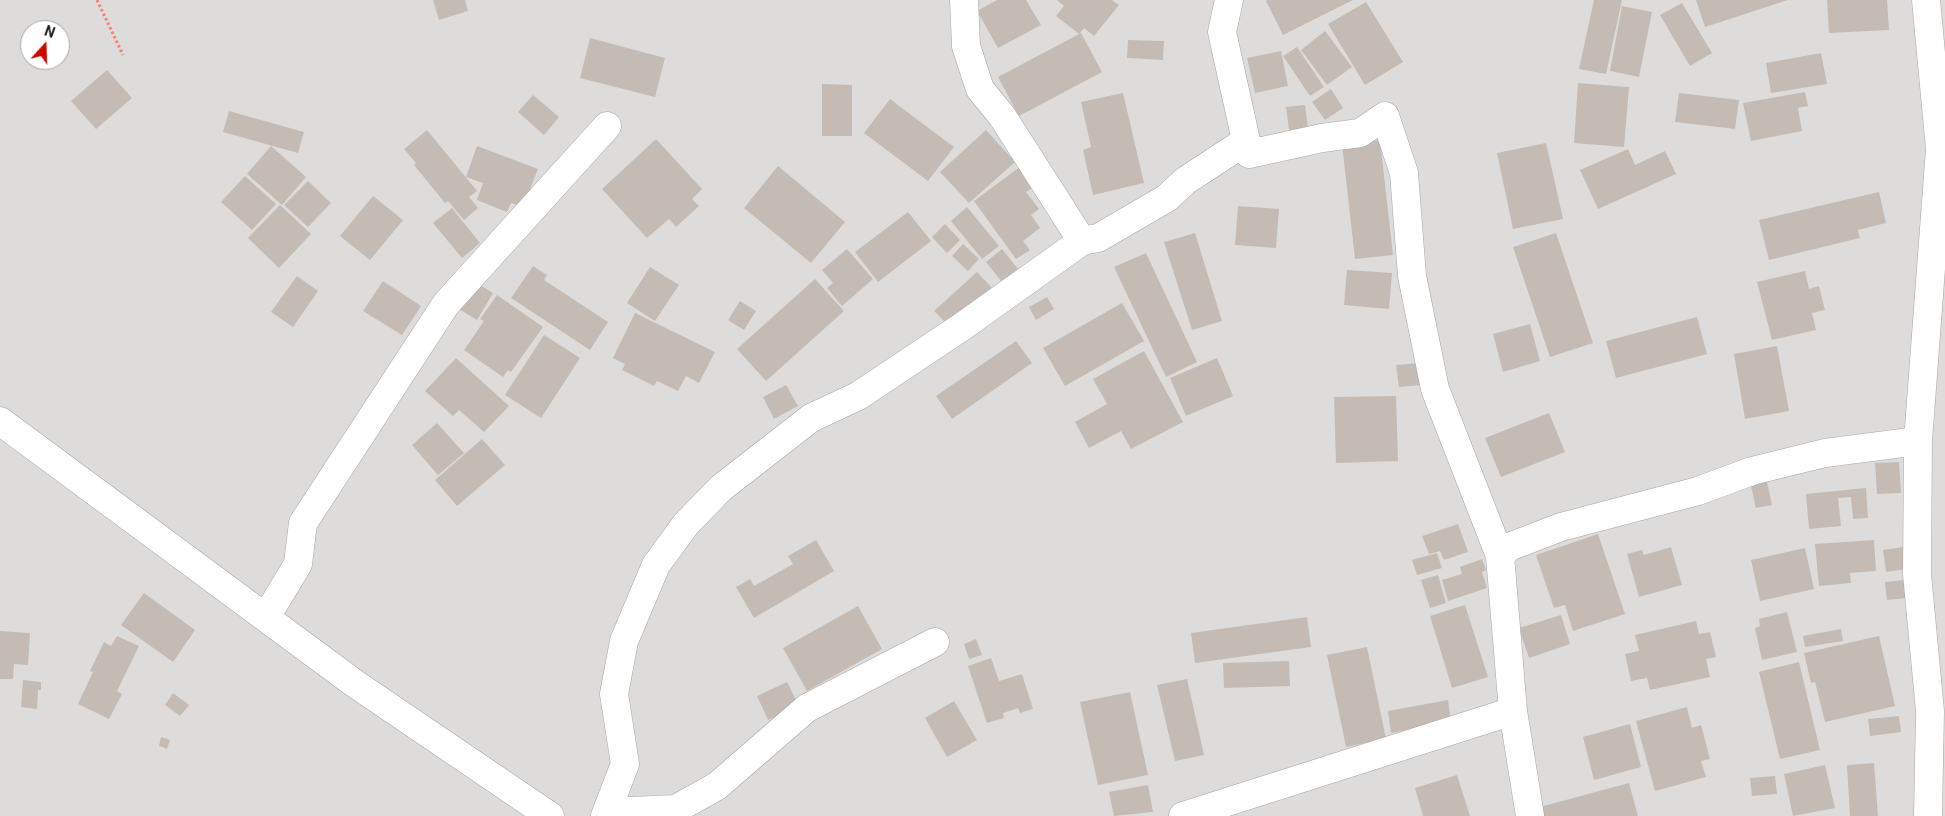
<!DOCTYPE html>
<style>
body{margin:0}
#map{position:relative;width:1945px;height:816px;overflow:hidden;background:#efece5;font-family:Roboto,sans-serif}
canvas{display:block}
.north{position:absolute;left:20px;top:20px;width:50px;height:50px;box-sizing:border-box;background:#fff;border:1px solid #a5a5a5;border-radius:50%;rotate:20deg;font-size:14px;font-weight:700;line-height:20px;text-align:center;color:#1f1f1f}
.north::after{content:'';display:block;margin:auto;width:18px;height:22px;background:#cd0800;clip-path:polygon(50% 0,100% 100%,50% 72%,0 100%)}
</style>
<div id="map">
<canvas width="1945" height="816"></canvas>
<div class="north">N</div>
</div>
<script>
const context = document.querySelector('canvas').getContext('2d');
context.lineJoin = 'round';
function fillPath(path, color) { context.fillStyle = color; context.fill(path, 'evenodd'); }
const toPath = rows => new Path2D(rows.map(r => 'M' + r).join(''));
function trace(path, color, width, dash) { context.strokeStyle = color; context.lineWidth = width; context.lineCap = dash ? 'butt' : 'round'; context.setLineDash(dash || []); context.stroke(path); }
const residential = toPath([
 [0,0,1945,0,1945,816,0,816],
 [30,30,60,30,60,60,30,60]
]);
const building = toPath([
 [433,0,465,0,468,11,439,20],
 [997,0,1026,0,1041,25,998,48,977,11],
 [1057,0,1112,0,1119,5,1094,36,1084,28,1079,34,1056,16,1064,6],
 [1268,0,1353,0,1283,35,1266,1],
 [1594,0,1622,0,1606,74,1579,69],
 [1696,0,1788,0,1705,27],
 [1827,0,1887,0,1889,30,1829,33],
 [1366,2,1403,62,1365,85,1328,24],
 [1682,3,1712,53,1690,66,1660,15],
 [1622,6,1652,12,1639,77,1610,71],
 [1325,31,1352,67,1327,85,1301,50],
 [1081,33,1102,72,1019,116,998,77],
 [590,38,665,58,655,97,580,78],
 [1128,40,1164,41,1163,60,1127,58],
 [1297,47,1324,87,1310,96,1283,56],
 [1281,51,1288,86,1255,93,1247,58],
 [1821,53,1827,84,1771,93,1766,63],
 [107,70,132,98,96,129,71,101],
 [1578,83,1629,87,1624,147,1574,143],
 [822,84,852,85,852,136,822,136],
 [1331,89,1343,108,1325,120,1312,102],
 [1805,92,1808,106,1798,108,1802,131,1751,141,1743,103],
 [1123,93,1144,183,1093,195,1083,150,1091,147,1081,102],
 [1679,93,1739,100,1735,129,1675,122],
 [533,95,559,117,544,135,518,112],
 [890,99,954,147,928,181,864,133],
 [1305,105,1308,128,1289,130,1286,107],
 [229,111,304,132,298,153,223,132],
 [427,130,477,191,469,197,478,208,464,220,448,201,445,203,414,165,416,163,404,149],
 [986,130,1015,162,969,203,940,172],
 [656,139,702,189,692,199,699,206,676,227,669,219,647,238,602,189],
 [1380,140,1393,255,1355,259,1342,144],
 [1546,143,1563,219,1513,229,1497,153],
 [271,146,306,177,282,205,247,174],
 [477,146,538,169,523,207,511,203,507,212,477,200,483,183,466,177],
 [1628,149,1635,165,1665,151,1676,174,1598,209,1580,170],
 [778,166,845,222,811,263,744,208],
 [1021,166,1035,186,1026,192,1039,209,1031,215,1040,228,1023,241,1030,250,1016,259,974,201],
 [245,176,276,204,252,230,221,202],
 [308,181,331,203,308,227,284,205],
 [1879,192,1886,223,1858,230,1860,238,1769,260,1759,220],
 [373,196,403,220,370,260,340,236],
 [280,205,311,234,279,268,248,238],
 [1238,206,1279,209,1276,248,1235,245],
 [967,207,999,246,982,259,951,221],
 [452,208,480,243,462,258,433,223],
 [908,212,931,241,878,282,855,252],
 [945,224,960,240,947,253,932,237],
 [1195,233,1222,321,1192,330,1164,242],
 [1556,233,1593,343,1550,357,1513,247],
 [963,244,979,259,968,271,952,256],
 [847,249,873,279,842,306,827,288,833,283,822,270],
 [1002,249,1018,269,1002,282,986,262],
 [1146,253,1197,362,1166,377,1114,267],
 [533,266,547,275,544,280,608,322,590,350,511,298],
 [650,267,679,285,655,321,627,303],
 [1347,270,1392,273,1389,309,1344,305],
 [1805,271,1809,289,1819,286,1825,310,1812,313,1816,330,1772,340,1757,282],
 [977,272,994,290,952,329,934,311],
 [297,276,318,291,293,327,271,312],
 [815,279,844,311,766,381,737,349],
 [383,281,421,306,402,335,363,311],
 [475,282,493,293,477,320,459,309],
 [497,295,543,327,511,372,508,370,503,377,464,350,484,321,480,319],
 [1047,297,1054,309,1036,320,1029,307],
 [740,301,756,311,744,330,728,320],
 [1122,303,1144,341,1065,386,1043,348],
 [635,313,715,352,699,383,686,376,678,391,657,381,654,386,622,370,625,364,613,358],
 [1697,317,1707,354,1616,378,1606,341],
 [1530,324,1540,361,1503,372,1493,334],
 [544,335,580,358,541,418,505,395],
 [1016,341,1032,363,952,419,936,396],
 [1777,346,1789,411,1745,419,1734,354],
 [1144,351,1183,422,1131,449,1121,431,1089,448,1075,422,1107,404,1093,379],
 [456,358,509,406,484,432,459,410,453,416,425,391],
 [1217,358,1233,396,1186,416,1170,378],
 [1420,363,1422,385,1399,387,1396,365],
 [786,385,798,406,774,419,763,397],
 [1396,396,1398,461,1336,463,1334,397],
 [1549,413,1565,452,1501,477,1485,438],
 [437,423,464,453,438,475,412,445],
 [482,439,505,465,457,506,435,480],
 [1899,462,1901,493,1877,494,1875,463],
 [1767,482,1772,505,1756,508,1751,486],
 [1866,488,1868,518,1853,519,1851,497,1838,498,1841,526,1809,529,1806,494],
 [1458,524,1468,552,1444,560,1440,551,1429,554,1422,536],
 [1598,534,1625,614,1573,631,1565,605,1554,608,1536,555],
 [816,540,834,571,754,618,736,587,750,579,754,586,793,564,788,556],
 [1874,540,1876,571,1850,573,1851,583,1819,586,1815,544],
 [1671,547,1682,585,1639,597,1627,554,1642,550,1644,555],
 [1903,547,1906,569,1886,572,1883,550],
 [1805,548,1814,589,1760,601,1751,560],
 [1437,553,1442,568,1417,575,1412,560],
 [1482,559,1486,570,1482,572,1487,588,1448,601,1442,580,1462,574,1460,567],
 [1438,575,1446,603,1430,608,1421,580],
 [1904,580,1906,598,1887,600,1885,582],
 [144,593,195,630,173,662,121,625],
 [1465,605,1488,677,1452,688,1430,616],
 [858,606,882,649,807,691,783,648],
 [1787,612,1797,652,1762,660,1755,628,1760,626,1759,619],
 [1561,615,1570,644,1529,658,1519,628],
 [1307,617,1311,647,1195,663,1191,633],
 [1696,621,1699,634,1710,632,1716,657,1706,659,1710,677,1650,690,1647,678,1631,681,1625,654,1639,651,1635,635],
 [1841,629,1843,641,1805,647,1803,636],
 [0,631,30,633,28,665,14,664,13,679,0,679],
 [117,636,139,646,117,691,122,694,109,719,78,704,93,672,90,671,104,642,111,646],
 [1879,636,1895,706,1825,722,1815,682,1811,683,1804,653],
 [976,639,982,655,969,659,964,644],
 [1367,647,1386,739,1346,747,1327,655],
 [991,658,999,681,1022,674,1033,709,1020,713,1018,708,1003,713,1004,718,987,723,968,666],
 [1289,661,1290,686,1224,688,1223,663],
 [1799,662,1820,750,1780,759,1759,672],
 [1187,679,1204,755,1175,761,1157,685],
 [23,680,41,682,41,690,38,690,37,709,21,707],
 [787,682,799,706,768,720,757,696],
 [1130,692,1148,775,1098,785,1080,702],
 [173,693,189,705,180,716,165,705],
 [1448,700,1451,722,1391,733,1388,711],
 [954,701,977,740,947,757,925,718],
 [1687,707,1692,728,1701,725,1710,759,1701,761,1706,777,1655,791,1636,721],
 [1899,716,1901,732,1870,736,1868,719],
 [1630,724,1641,767,1594,780,1583,737],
 [161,737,170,740,167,749,159,746],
 [1874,763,1878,816,1850,816,1847,765],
 [1825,765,1835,808,1793,816,1784,774],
 [1457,775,1470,816,1423,816,1415,788],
 [1775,776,1777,794,1752,796,1750,778],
 [1629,783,1638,816,1543,816,1540,807],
 [1148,785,1153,812,1114,816,1109,792]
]);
const path = toPath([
 [97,0,123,55]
]);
const minor = toPath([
 [964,0,966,46,980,89,1002,116,1082,241],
 [1229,0,1222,32,1249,154,1322,138,1360,133,1385,116,1404,173,1412,276,1435,389,1500,556],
 [1926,0,1940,149,1918,441,1917,574,1930,711,1928,816],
 [0,421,354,683,550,816],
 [266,617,298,564,303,523,446,304,607,126],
 [608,812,676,809,717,786,807,708,935,642],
 [605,816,625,764,614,694,624,641,656,565,686,524,721,488,811,418,858,396,963,326,1082,241,1098,238,1167,198,1185,181,1246,141],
 [1183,816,1513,711],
 [1530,816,1513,711,1500,556,1509,547,1561,527,1698,491,1752,471,1825,453,1918,441]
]);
fillPath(residential, '#dddcdb');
fillPath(building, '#c4bcb4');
trace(minor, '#a6a6a6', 29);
trace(path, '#fa806b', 3, [2.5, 2.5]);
trace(minor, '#fff', 28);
</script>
